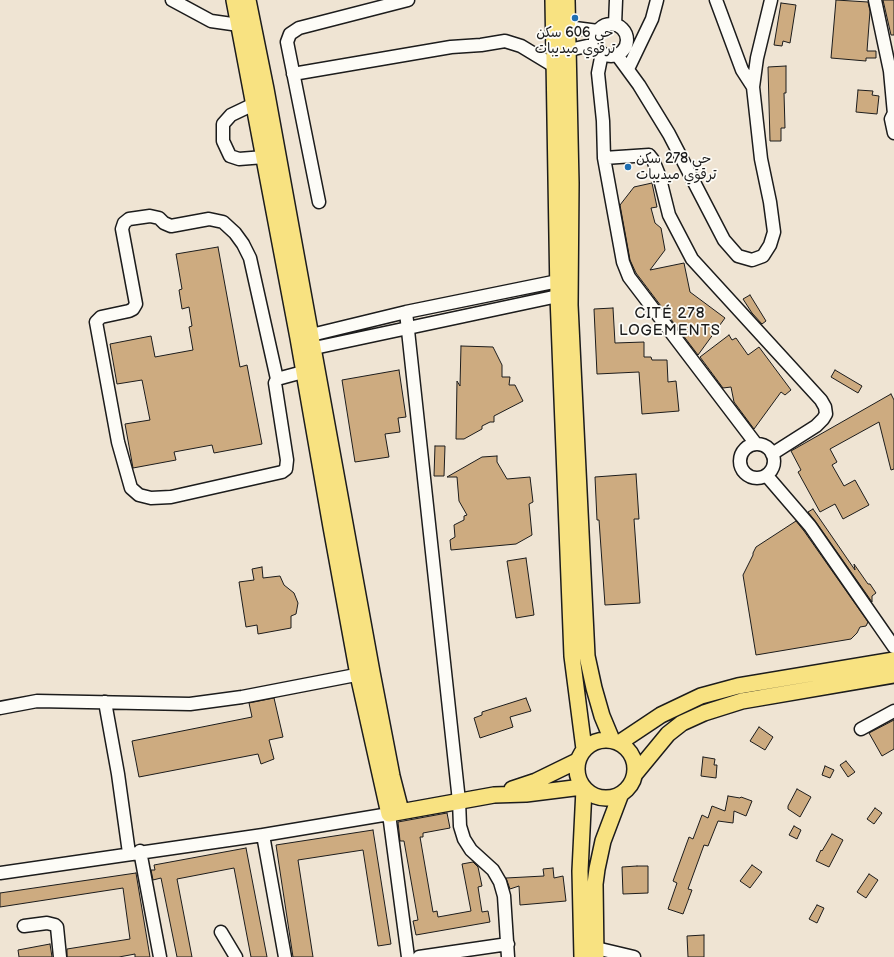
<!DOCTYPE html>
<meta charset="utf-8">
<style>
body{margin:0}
canvas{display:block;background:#efe4d3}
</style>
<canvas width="894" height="957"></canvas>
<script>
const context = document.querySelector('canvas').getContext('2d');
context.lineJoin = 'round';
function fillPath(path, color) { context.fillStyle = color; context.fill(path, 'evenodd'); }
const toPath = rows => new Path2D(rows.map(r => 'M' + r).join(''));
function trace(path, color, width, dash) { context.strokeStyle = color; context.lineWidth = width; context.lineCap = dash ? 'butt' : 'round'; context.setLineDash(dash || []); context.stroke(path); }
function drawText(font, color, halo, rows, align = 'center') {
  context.font = font + ' "Balsamiq Sans","Playpen Sans Arabic",sans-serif'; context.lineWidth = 3.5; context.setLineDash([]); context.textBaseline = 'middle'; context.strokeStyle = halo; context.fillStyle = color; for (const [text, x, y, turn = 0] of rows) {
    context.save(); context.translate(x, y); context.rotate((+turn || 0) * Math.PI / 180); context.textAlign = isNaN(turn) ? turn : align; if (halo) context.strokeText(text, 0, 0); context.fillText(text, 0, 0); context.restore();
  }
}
const building = toPath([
 [836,0,868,2,870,11,867,51,876,51,876,58,866,58,866,61,831,58,836,0],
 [883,0,894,0,894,35,891,35,883,0],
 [781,3,796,5,790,43,783,41,782,46,774,45,781,3],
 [786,66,786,93,784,93,785,128,781,128,781,141,770,141,768,67,786,66],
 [858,90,873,91,872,95,879,96,877,114,856,112,858,90],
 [652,183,657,207,651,208,655,223,661,228,665,250,650,270,684,263,690,292,725,318,698,355,636,273,630,260,620,205,634,187,652,183],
 [218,247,240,367,247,365,262,444,214,453,212,445,174,452,176,460,133,468,125,424,150,420,142,380,117,384,110,344,151,336,155,357,193,350,189,327,192,326,189,307,182,309,179,290,182,289,176,254,218,247],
 [750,295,766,321,762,324,752,313,743,299,750,295],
 [613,308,615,343,644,342,644,357,651,357,652,360,667,360,668,382,676,381,679,411,642,414,639,372,597,374,594,309,613,308],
 [729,335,732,340,736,338,748,355,759,347,791,390,785,395,781,392,754,429,734,402,731,387,723,388,700,357,729,335],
 [461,346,493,347,502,365,502,377,510,377,509,385,515,385,523,401,494,416,494,422,490,422,482,426,482,429,464,439,456,439,457,381,460,386,461,346],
 [399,370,406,417,398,418,400,432,385,434,389,457,355,462,342,380,399,370],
 [835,370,862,386,858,393,831,377,835,370],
 [891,394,894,400,894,469,891,470,879,422,830,449,837,462,832,465,844,486,855,480,869,505,843,519,835,504,820,512,798,472,801,470,791,451,891,394],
 [435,446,445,446,444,476,434,476,435,446],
 [497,456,497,462,507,479,530,477,533,502,529,504,532,535,516,544,451,550,450,540,455,537,454,525,464,520,464,516,467,515,459,501,457,477,447,477,482,457,497,456],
 [636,474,639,519,634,519,640,603,605,605,599,520,597,520,595,477,636,474],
 [813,509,855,570,854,564,868,584,870,584,876,593,872,596,872,602,816,522,808,512,813,509],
 [796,521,804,531,868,622,866,626,860,627,857,633,851,639,756,655,743,575,753,555,753,553,756,547,796,521],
 [526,558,534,615,516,618,507,561,526,558],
 [262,567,263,578,280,576,284,585,294,593,298,603,296,614,291,616,291,628,258,634,257,625,246,627,239,582,254,580,252,569,262,567],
 [274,698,283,737,269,740,274,759,261,764,258,754,139,777,132,741,252,717,249,703,274,698],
 [526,698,531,711,510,717,513,727,480,738,474,718,482,715,482,712,526,698],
 [894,720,894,749,882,756,869,733,894,720],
 [759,727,773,737,765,750,750,741,759,727],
 [703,757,715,759,714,765,717,765,716,778,701,776,703,757],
 [846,761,855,772,848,777,840,765,846,761],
 [825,766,834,770,830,778,822,775,825,766],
 [797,789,811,797,800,817,788,809,788,806,797,789],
 [728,796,740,798,741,797,752,801,746,816,734,811,733,823,718,821,708,846,704,845,688,889,692,890,683,914,668,909,677,883,673,881,689,837,693,839,702,815,708,818,712,806,725,811,728,796],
 [875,808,882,813,874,824,867,819,875,808],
 [447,813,450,828,423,833,423,837,420,837,433,912,437,911,438,917,471,911,462,864,473,862,478,867,482,886,478,887,482,912,488,911,490,922,416,935,413,921,418,920,404,841,400,841,398,822,447,813],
 [794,826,801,830,797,839,789,835,794,826],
 [373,830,391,944,378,946,363,850,298,860,313,957,293,957,276,845,373,830],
 [832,834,843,840,829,867,816,861,821,850,822,851,832,834],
 [246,848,267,957,251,957,234,868,177,879,192,957,177,957,161,878,153,880,151,870,155,870,154,865,246,848],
 [752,865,762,872,750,888,740,881,752,865],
 [637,866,648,866,648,893,623,894,622,867,637,866],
 [553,868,554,878,563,876,566,901,520,905,519,886,510,889,506,878,544,876,543,869,553,868],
 [136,873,150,957,135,957,135,954,119,957,67,957,67,949,130,939,123,888,0,907,0,893,136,873],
 [869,874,878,880,866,898,857,892,869,874],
 [817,905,824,908,817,923,809,919,817,905],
 [704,935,704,957,688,957,687,936,704,935],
 [50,944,52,957,19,957,18,950,50,944]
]);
const minor = toPath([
 [172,0,211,21,239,25],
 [716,0,742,70,753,87],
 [875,0,890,71,894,114],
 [568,23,575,28,598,31],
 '595 40a16 16 0 1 1 32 0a16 16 0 1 1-32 0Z',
 [615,25,616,0],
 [569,50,587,46,596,46],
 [602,53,598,73,603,121,604,158,623,262,629,277,756,444],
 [617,55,639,85,669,134,724,240,738,256,752,260,763,256,770,245,774,232,770,202,761,159,753,87,757,58,771,0],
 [628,69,652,19,657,0],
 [293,74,451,47,481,45,505,41,521,46,554,66],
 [254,104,231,115,223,124,223,141,230,156,239,159,264,157],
 [894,113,891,119,894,133],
 [604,158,649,155,653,160,659,175,669,215,692,259,821,400,825,407,826,414,823,419,816,426,772,454],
 [319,202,287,42,290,34,299,28,408,0],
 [406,312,459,801,460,826,464,839,471,850,493,870,500,882,504,896,508,957],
 [303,337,406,312,558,281],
 [305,350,558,296],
 [277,379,250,258,243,244,235,233,223,222,209,219,171,226,164,223,159,218,150,216,129,219,124,223,122,229,136,304,133,309,129,311,101,317,96,322,118,442,131,488,139,495,151,498,171,497,282,472,286,469,287,460,275,383,277,379,303,372],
 '740 461a17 17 0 1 1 34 0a17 17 0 1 1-34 0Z',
 [767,476,810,526,894,647],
 [105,702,118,774,129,853],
 [0,708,37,701,190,704,242,697,366,673],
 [861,729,894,711],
 [263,835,285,957],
 [140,851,160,957],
 [0,873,263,835,389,814,408,957],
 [24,926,47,923,55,925,57,927,60,957],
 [221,932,236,957],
 [596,948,634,957],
 [419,957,508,944]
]);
const major = toPath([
 [234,0,298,338,331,527,358,675,389,814,494,795,526,794,582,787],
 [248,0,266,89,372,672,392,776,401,811],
 [553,0,558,296,572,656,584,749],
 [567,0,571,183,570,305,587,656,594,688,602,716,612,740],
 '577 769a29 29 0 1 1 58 0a29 29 0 1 1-58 0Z',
 [619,743,661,715,701,696,738,686,894,660],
 [635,774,668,734,682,723,704,713,742,701,894,675],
 [512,789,536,781,577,761],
 [582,957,580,871,584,789],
 [596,957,595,884,597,869,603,841,620,796]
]);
const markers = [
 [575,18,4,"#1f6fb2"],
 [628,167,4,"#1f6fb2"]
];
const poiNames = [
 ["حي 606 سكن",575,33],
 ["ترقوي ميديبات",575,49],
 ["حي 278 سكن",636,159,"left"],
 ["ترقوي ميديبات",636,175,"left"]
];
const neighbourhoodNames = [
 ["CITÉ 278",670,314],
 ["LOGEMENTS",670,331]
];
fillPath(building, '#cdab80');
trace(building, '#1c1c1c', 1);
trace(minor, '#1c1c1c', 15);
trace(major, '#1c1c1c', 18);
trace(minor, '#fdfcf7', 12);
trace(major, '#f8e281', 15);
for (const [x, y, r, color] of markers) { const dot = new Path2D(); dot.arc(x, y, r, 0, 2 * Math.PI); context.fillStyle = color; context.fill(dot); trace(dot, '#fdfcf7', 1.5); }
drawText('14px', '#1c1c1c', '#fdfcf7', poiNames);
context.letterSpacing = '1px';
drawText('15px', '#1c1c1c', '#fdfcf7', neighbourhoodNames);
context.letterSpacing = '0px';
</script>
